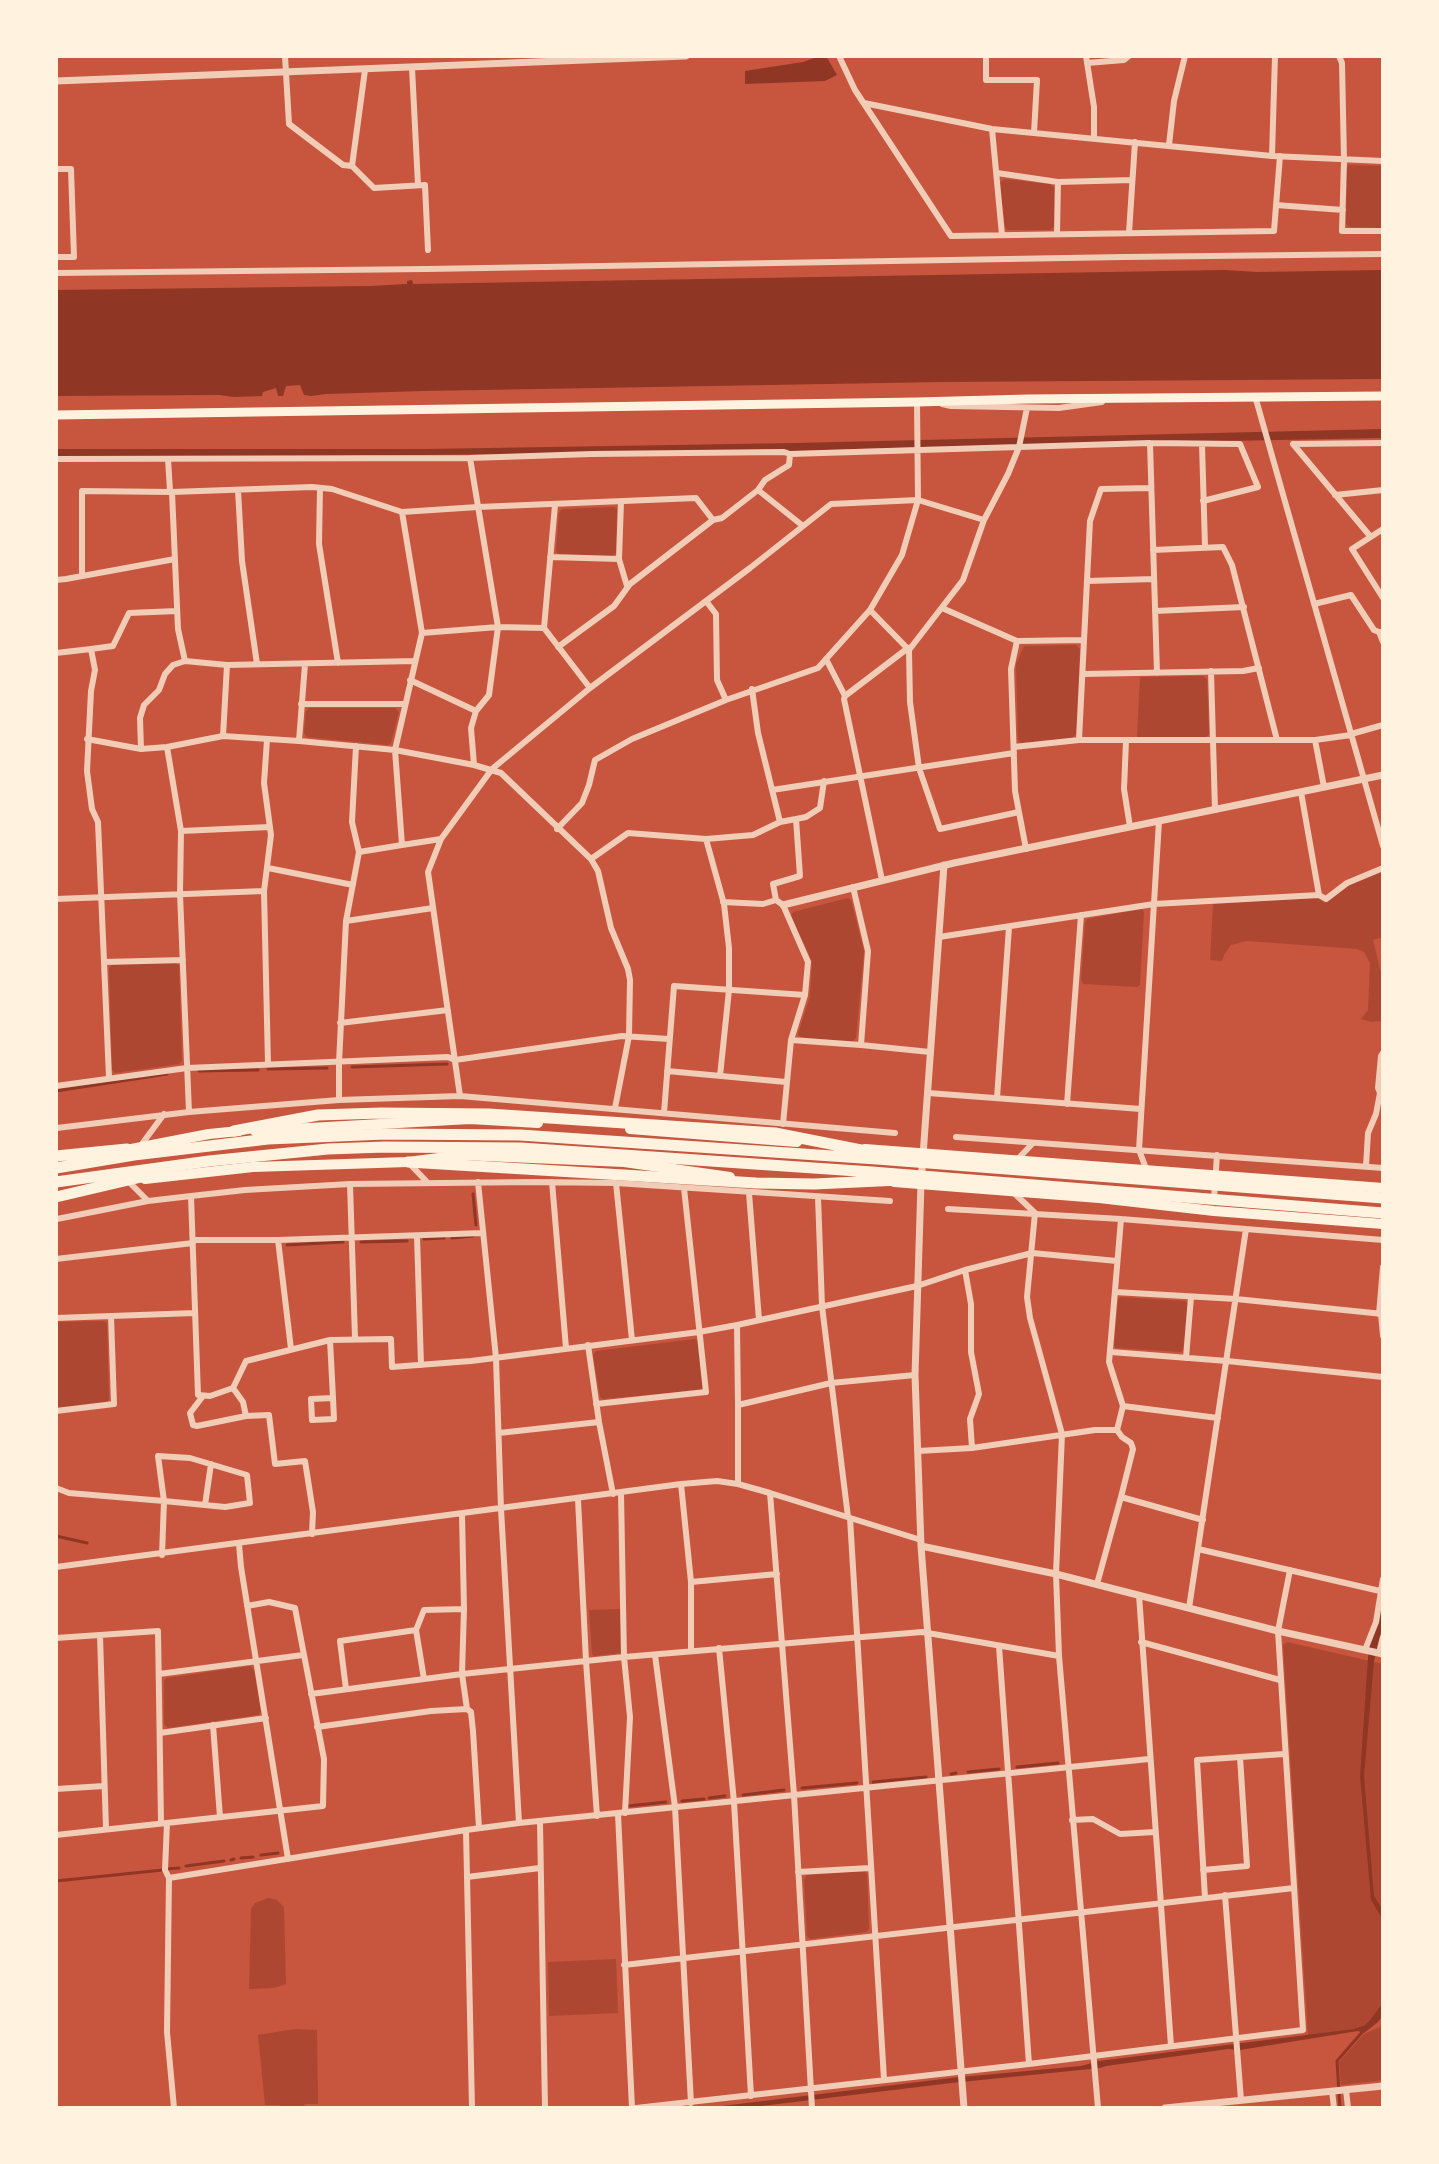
<!DOCTYPE html>
<style>
body{margin:0}
#map{position:relative;width:1439px;height:2164px;overflow:hidden;background:#c8553d;font-family:Literata,serif}
canvas{display:block}
.frame{position:absolute;inset:0;border:58px solid #fff3e0;pointer-events:none}
</style>
<div id="map">
<canvas width="1439" height="2164"></canvas>
<div class="frame"></div>
</div>
<script>
const context = document.querySelector('canvas').getContext('2d');
context.lineJoin = 'round';
function fillPath(path, color) { context.fillStyle = color; context.fill(path, 'evenodd'); }
const toPath = rows => new Path2D(rows.map(r => 'M' + r).join(''));
function trace(path, color, width, dash) { context.strokeStyle = color; context.lineWidth = width; context.lineCap = dash ? 'butt' : 'round'; context.setLineDash(dash || []); context.stroke(path); }
const green = toPath([
 [1349,165,1383,166,1383,228,1349,227,1346,224,1347,168],
 [1004,179,1050,184,1054,188,1054,227,1050,230,1007,230,1005,227,1000,183],
 [614,507,617,509,616,553,612,556,558,554,556,551,559,513,562,509],
 [1076,645,1080,649,1076,734,1072,738,1021,743,1018,740,1016,664,1024,646],
 [1203,676,1207,679,1209,734,1206,737,1137,737,1140,677],
 [309,708,395,708,399,712,391,743,388,745,307,737,304,733,306,711],
 [1382,871,1383,937,1373,940,1383,981,1383,1021,1371,1022,1361,1019,1368,1010,1370,963,1364,952,1357,949,1247,941,1231,945,1224,955,1222,961,1210,960,1213,904,1317,898,1325,903,1348,886],
 [848,898,851,900,864,951,856,1038,852,1042,800,1037,798,1034,810,996,812,961,791,916,793,912],
 [1142,909,1144,912,1140,985,1137,987,1083,984,1081,980,1085,923,1087,919],
 [176,963,179,966,182,1060,179,1064,115,1073,112,1070,109,968,112,965],
 [1121,1297,1185,1301,1188,1304,1183,1350,1181,1352,1116,1348,1114,1346,1118,1299],
 [104,1321,107,1323,109,1400,105,1403,56,1408,56,1322],
 [695,1339,698,1341,703,1387,701,1390,603,1399,600,1397,593,1355,596,1351],
 [620,1609,622,1653,594,1656,592,1654,589,1610],
 [1287,1642,1383,1664,1383,2001,1370,2020,1365,2025,1354,2029,1308,2036,1283,1645],
 [250,1666,254,1670,261,1712,258,1715,168,1728,164,1724,164,1681,166,1678],
 [865,1871,867,1874,869,1929,866,1932,810,1939,807,1936,804,1879,807,1875],
 [268,1898,277,1900,284,1907,286,1984,274,1988,249,1989,251,1909,255,1903],
 [616,1959,618,2013,549,2016,548,1962],
 [1383,2023,1383,2080,1341,2085,1339,2062,1364,2034,1380,2027],
 [295,2029,317,2030,318,2104,305,2104,302,2108,281,2108,280,2105,265,2105,258,2035]
]);
const water = toPath([
 [820,56,826,56,837,75,825,81,745,84,745,71,803,62],
 [1224,270,1257,272,1383,270,1383,379,942,382,422,391,326,394,311,396,304,395,300,385,286,386,283,396,278,396,276,388,263,392,262,396,234,397,219,395,56,396,56,290,370,286,407,284,407,281,412,280,413,284],
 [1383,429,1383,438,914,447,796,451,321,456,56,457,56,449,427,449,796,443],
 [1383,1598,1383,1623,1374,1661,1364,1776,1374,1896,1383,1910,1383,1920,1371,1900,1360,1776,1369,1643,1379,1623],
 [1383,2002,1383,2015,1378,2022,1364,2033,1358,2031,1240,2050,1228,2049,1106,2066,1100,2068,951,2083,745,2108,706,2108,951,2078,1081,2066,1099,2061,1354,2029,1365,2025,1370,2020]
]);
const stream = toPath([
 [352,1067,447,1064],
 [268,1069,327,1068],
 [199,1071,258,1070],
 [56,1091,167,1074],
 [473,1194,476,1225],
 [452,1238,473,1236],
 [424,1239,444,1238],
 [361,1242,407,1241],
 [287,1245,343,1242],
 [56,1536,87,1543],
 [1017,1767,1058,1763],
 [968,1772,999,1769],
 [951,1774,956,1773],
 [873,1782,926,1777],
 [802,1788,857,1783],
 [743,1795,784,1790],
 [709,1798,725,1796],
 [682,1801,704,1799],
 [628,1806,666,1802],
 [261,1855,278,1853],
 [241,1858,253,1857],
 [231,1860,234,1859],
 [186,1866,224,1861],
 [167,1869,179,1868],
 [56,1881,163,1870],
 [1340,2108,1337,2061,1364,2030]
]);
const minor = toPath([
 [285,56,289,124,343,165,352,166,365,70],
 [839,56,855,90,951,236,1274,231,1280,156],
 [986,56,986,80,1037,80,1034,133],
 [1086,56,1094,107,1094,138],
 [1339,56,1342,63,1344,160,1342,231,1383,231],
 [1087,63,1124,60,1129,56],
 [412,68,418,185],
 [864,103,992,129,1272,156,1383,161],
 [992,129,1002,235],
 [1169,145,1174,101,1185,56],
 [1272,156,1275,56],
 [352,166,374,188,425,185,428,250],
 [56,169,71,169,74,257,56,257],
 [997,173,1058,182,1132,180],
 [1276,205,1343,210],
 [1129,233,1135,142],
 [1057,234,1058,182],
 [56,273,427,269,1124,257,1383,254],
 [1255,396,1383,846],
 [942,404,951,406,1059,408,1102,402],
 [1150,443,1157,673],
 [1202,444,1205,547],
 [1293,444,1370,536],
 [1293,444,1383,443],
 [470,458,498,627,489,695,476,711,471,728,474,765],
 [56,459,470,458,592,454,784,452,790,454],
 [168,459,170,491],
 [320,488,319,544,338,663],
 [238,490,242,561,257,664],
 [758,490,803,526],
 [172,492,178,629,185,661],
 [1335,495,1383,490],
 [621,502,619,559,627,586],
 [555,505,544,628,590,688],
 [1383,529,1352,549,1383,598],
 [1153,550,1223,547,1232,565,1277,740],
 [550,557,619,559],
 [82,576,82,491,172,492,312,487,332,489,402,512,478,507,696,498,713,520],
 [56,580,66,579,175,559],
 [1087,581,1154,579],
 [706,601,716,614,717,680,726,700],
 [1314,604,1351,595,1374,630,1379,632],
 [942,608,1017,641],
 [870,610,909,650,910,702,919,768,940,829,1019,812],
 [1155,611,1244,607],
 [1383,632,1379,632,1383,642],
 [422,633,498,627,544,628],
 [558,647,614,606,630,584,713,520,722,518,758,490,765,480,789,465,790,454,1150,443,1240,444,1258,487,1203,501],
 [91,649,113,646,129,613,177,611],
 [909,650,963,580,984,520,1008,474,1019,447,1027,408],
 [56,653,91,649,95,670,91,691,87,771,92,809,98,822,109,1078],
 [826,659,845,696,908,648],
 [1211,671,1215,810],
 [1083,674,1243,671,1259,668],
 [410,680,476,711],
 [752,689,758,733,780,822,796,819,800,876,773,884,776,900,783,905,808,962,805,995,791,1040,783,1124],
 [845,696,844,699,882,880],
 [301,704,405,704],
 [1351,734,1383,725],
 [223,736,227,665],
 [87,739,141,749,167,747,223,736,299,741,395,750,474,765,501,773,591,859,598,871,611,928,628,969,630,980,629,1036,615,1108],
 [267,740,264,783,271,835,264,891,268,1064],
 [1079,740,1090,521,1101,489,1151,488],
 [1315,740,1351,735],
 [299,741,305,664],
 [1126,741,1124,789,1130,827],
 [167,747,181,831,180,894,189,1112],
 [1014,747,1079,740,1315,740,1324,787],
 [141,749,140,718,144,705,159,690,165,674,173,665,185,661,227,665,415,661],
 [772,790,1014,753],
 [796,819,806,817,820,808,824,781],
 [557,829,582,803,589,785,595,760,632,739,726,700,818,668,870,610,902,555,918,500,917,402],
 [181,831,270,827],
 [706,839,753,835,780,822],
 [402,845,441,839],
 [1026,849,1015,791,1011,669,1017,641,1084,640],
 [359,852,402,845,395,750,422,633,402,512],
 [591,859,628,833,706,839,724,904,729,948,729,990,720,1076],
 [268,868,353,885],
 [853,887,868,951,861,1045],
 [1319,895,1326,899,1347,883,1383,868],
 [56,899,264,891],
 [723,902,763,904,776,900],
 [346,921,433,908],
 [939,937,1154,904,1319,895,1301,792],
 [104,962,183,960],
 [340,1023,448,1010],
 [791,1040,861,1045,930,1052],
 [667,1071,786,1082],
 [56,1086,187,1068,448,1057,455,1060,622,1036,669,1039],
 [928,1093,1141,1109],
 [1380,1093,1378,1088,1381,1056,1383,1053],
 [460,1096,428,872,441,839,492,769,590,688,750,568,831,504,918,500,984,520],
 [997,1098,1009,927],
 [339,1100,339,1063,346,921,359,852,352,822,356,746],
 [1067,1104,1081,915],
 [664,1113,674,986,805,995],
 [57,1128,189,1112,339,1100,460,1096,895,1133],
 [956,1137,1383,1168],
 [139,1148,164,1114],
 [1016,1161,1033,1143],
 [408,1162,428,1183],
 [1366,1166,1368,1133,1376,1114,1380,1093,1383,1093],
 [1147,1171,1139,1150,1159,821],
 [128,1181,148,1201],
 [478,1182,496,1358,501,1509,519,1823],
 [552,1182,566,1348],
 [616,1183,632,1340],
 [350,1184,355,1338],
 [1013,1192,1035,1213,1027,1297,1030,1318,1062,1434,1056,1574,1059,1656,1098,2108],
 [749,1193,759,1320],
 [191,1196,198,1395,210,1396,233,1388,246,1361,330,1340,391,1339,392,1367,471,1361,699,1332,737,1325,917,1286,965,1270,1032,1253,1117,1261],
 [818,1197,822,1306,848,1517],
 [1214,1199,1217,1155],
 [948,1209,1121,1219,1383,1240],
 [57,1219,148,1201,191,1196,245,1190,350,1184,535,1182,616,1183,890,1201],
 [417,1236,421,1365],
 [193,1240,278,1240,483,1233],
 [278,1240,291,1349],
 [56,1259,193,1243],
 [965,1270,971,1304,971,1352,979,1394,970,1419,972,1448],
 [1115,1292,1236,1299,1383,1314],
 [1379,1314,1383,1267],
 [1381,1314,1383,1336],
 [56,1318,195,1313],
 [737,1325,738,1405,831,1383,915,1375],
 [330,1340,333,1398,334,1419,312,1420,311,1399,333,1398],
 [588,1345,599,1422,613,1494],
 [1111,1352,1227,1361,1383,1377],
 [1186,1358,1191,1297],
 [233,1388,243,1402,246,1416,269,1415,275,1464,305,1461,313,1512,312,1534],
 [203,1396,190,1413,193,1425,197,1426,246,1416],
 [596,1404,706,1392,684,1188],
 [1123,1406,1218,1418],
 [56,1411,114,1404,111,1316],
 [1117,1430,1123,1406,1109,1362,1121,1219],
 [499,1433,599,1422],
 [918,1451,972,1448,1095,1430,1117,1430,1122,1437,1131,1443,1133,1449,1121,1497,1203,1520],
 [681,1484,691,1582,691,1651],
 [738,1484,738,1405],
 [56,1488,69,1493,164,1501,225,1507,250,1503,247,1475,190,1458,158,1456,164,1501,162,1555],
 [621,1493,624,1657,630,1717,625,1813],
 [770,1493,794,1795,812,2108],
 [578,1499,586,1661,597,1816],
 [205,1505,211,1464],
 [462,1514,464,1609,462,1674,467,1709,471,1712,473,1731,479,1828],
 [850,1518,884,2079],
 [239,1544,241,1567,288,1859],
 [1198,1549,1380,1591],
 [56,1567,681,1484,717,1481,738,1484,770,1493,921,1540],
 [691,1582,777,1574],
 [1097,1584,1121,1497],
 [1139,1595,1171,2046],
 [1189,1608,1246,1229],
 [416,1630,424,1610,464,1609],
 [100,1635,106,1829],
 [56,1638,158,1631,161,1823],
 [1141,1642,1280,1680],
 [999,1646,1029,2064],
 [719,1648,734,1802,751,2096],
 [1365,1650,1376,1622,1383,1579],
 [1379,1653,1383,1637],
 [655,1655,675,1807,691,2103],
 [159,1674,303,1655],
 [346,1689,340,1641,416,1630,424,1679],
 [311,1694,462,1674,624,1657,922,1632,1059,1656],
 [213,1725,220,1817],
 [317,1727,431,1711,467,1709],
 [160,1733,266,1718],
 [56,1789,104,1786],
 [618,1814,632,2108],
 [1072,1820,1093,1819,1120,1834,1155,1832],
 [540,1822,545,2108],
 [167,1823,165,1870,169,1878,167,2032,174,2108],
 [466,1830,472,2108],
 [56,1835,323,1806,324,1759,295,1608,269,1602,247,1606],
 [1203,1870,1247,1866,1240,1757],
 [798,1872,870,1868],
 [467,1877,540,1868],
 [169,1878,466,1830,519,1823,1149,1759],
 [1225,1895,1241,2100],
 [1205,1898,1197,1760,1284,1754],
 [624,1965,1294,1888],
 [1346,2090,1348,2108],
 [1332,2091,1334,2108],
 [636,2108,1029,2064,1303,2030,1278,1631,1290,1570]
]);
const tertiary = toPath([
 [56,81,686,56],
 [944,865,921,1183,915,1375,921,1546,964,2108],
 [783,905,954,863,1383,775],
 [921,1546,1056,1574,1278,1631,1383,1654],
 [1165,2108,1383,2086]
]);
const primary = toPath([
 [56,415,917,402,1028,399,1383,396]
]);
const trunk = toPath([
 [630,1129,797,1142],
 [255,1131,470,1119,538,1123],
 [865,1149,1383,1188],
 [121,1151,209,1134,239,1131],
 [145,1179,253,1167,408,1162,462,1155,624,1162,730,1177],
 [894,1182,1099,1198,1214,1211,1383,1224]
]);
const motorway = toPath([
 [234,1131,318,1115,381,1113,489,1114,775,1133,871,1152],
 [56,1156,127,1149],
 [408,1162,756,1183,814,1184,900,1180],
 [56,1168,134,1155,268,1139,385,1134,520,1135,877,1159,1383,1198],
 [56,1182,209,1161,328,1149,385,1147,521,1148,872,1172,1383,1213],
 [56,1197,154,1174]
]);
fillPath(green, '#ae4732');
fillPath(water, '#8f3625');
trace(stream, '#8f3625', 3);
trace(minor, '#f1ccb7', 6);
trace(tertiary, '#f1ccb7', 7);
trace(primary, '#fff3e0', 9);
trace(trunk, '#fff3e0', 10);
trace(motorway, '#fff3e0', 11);
</script>
